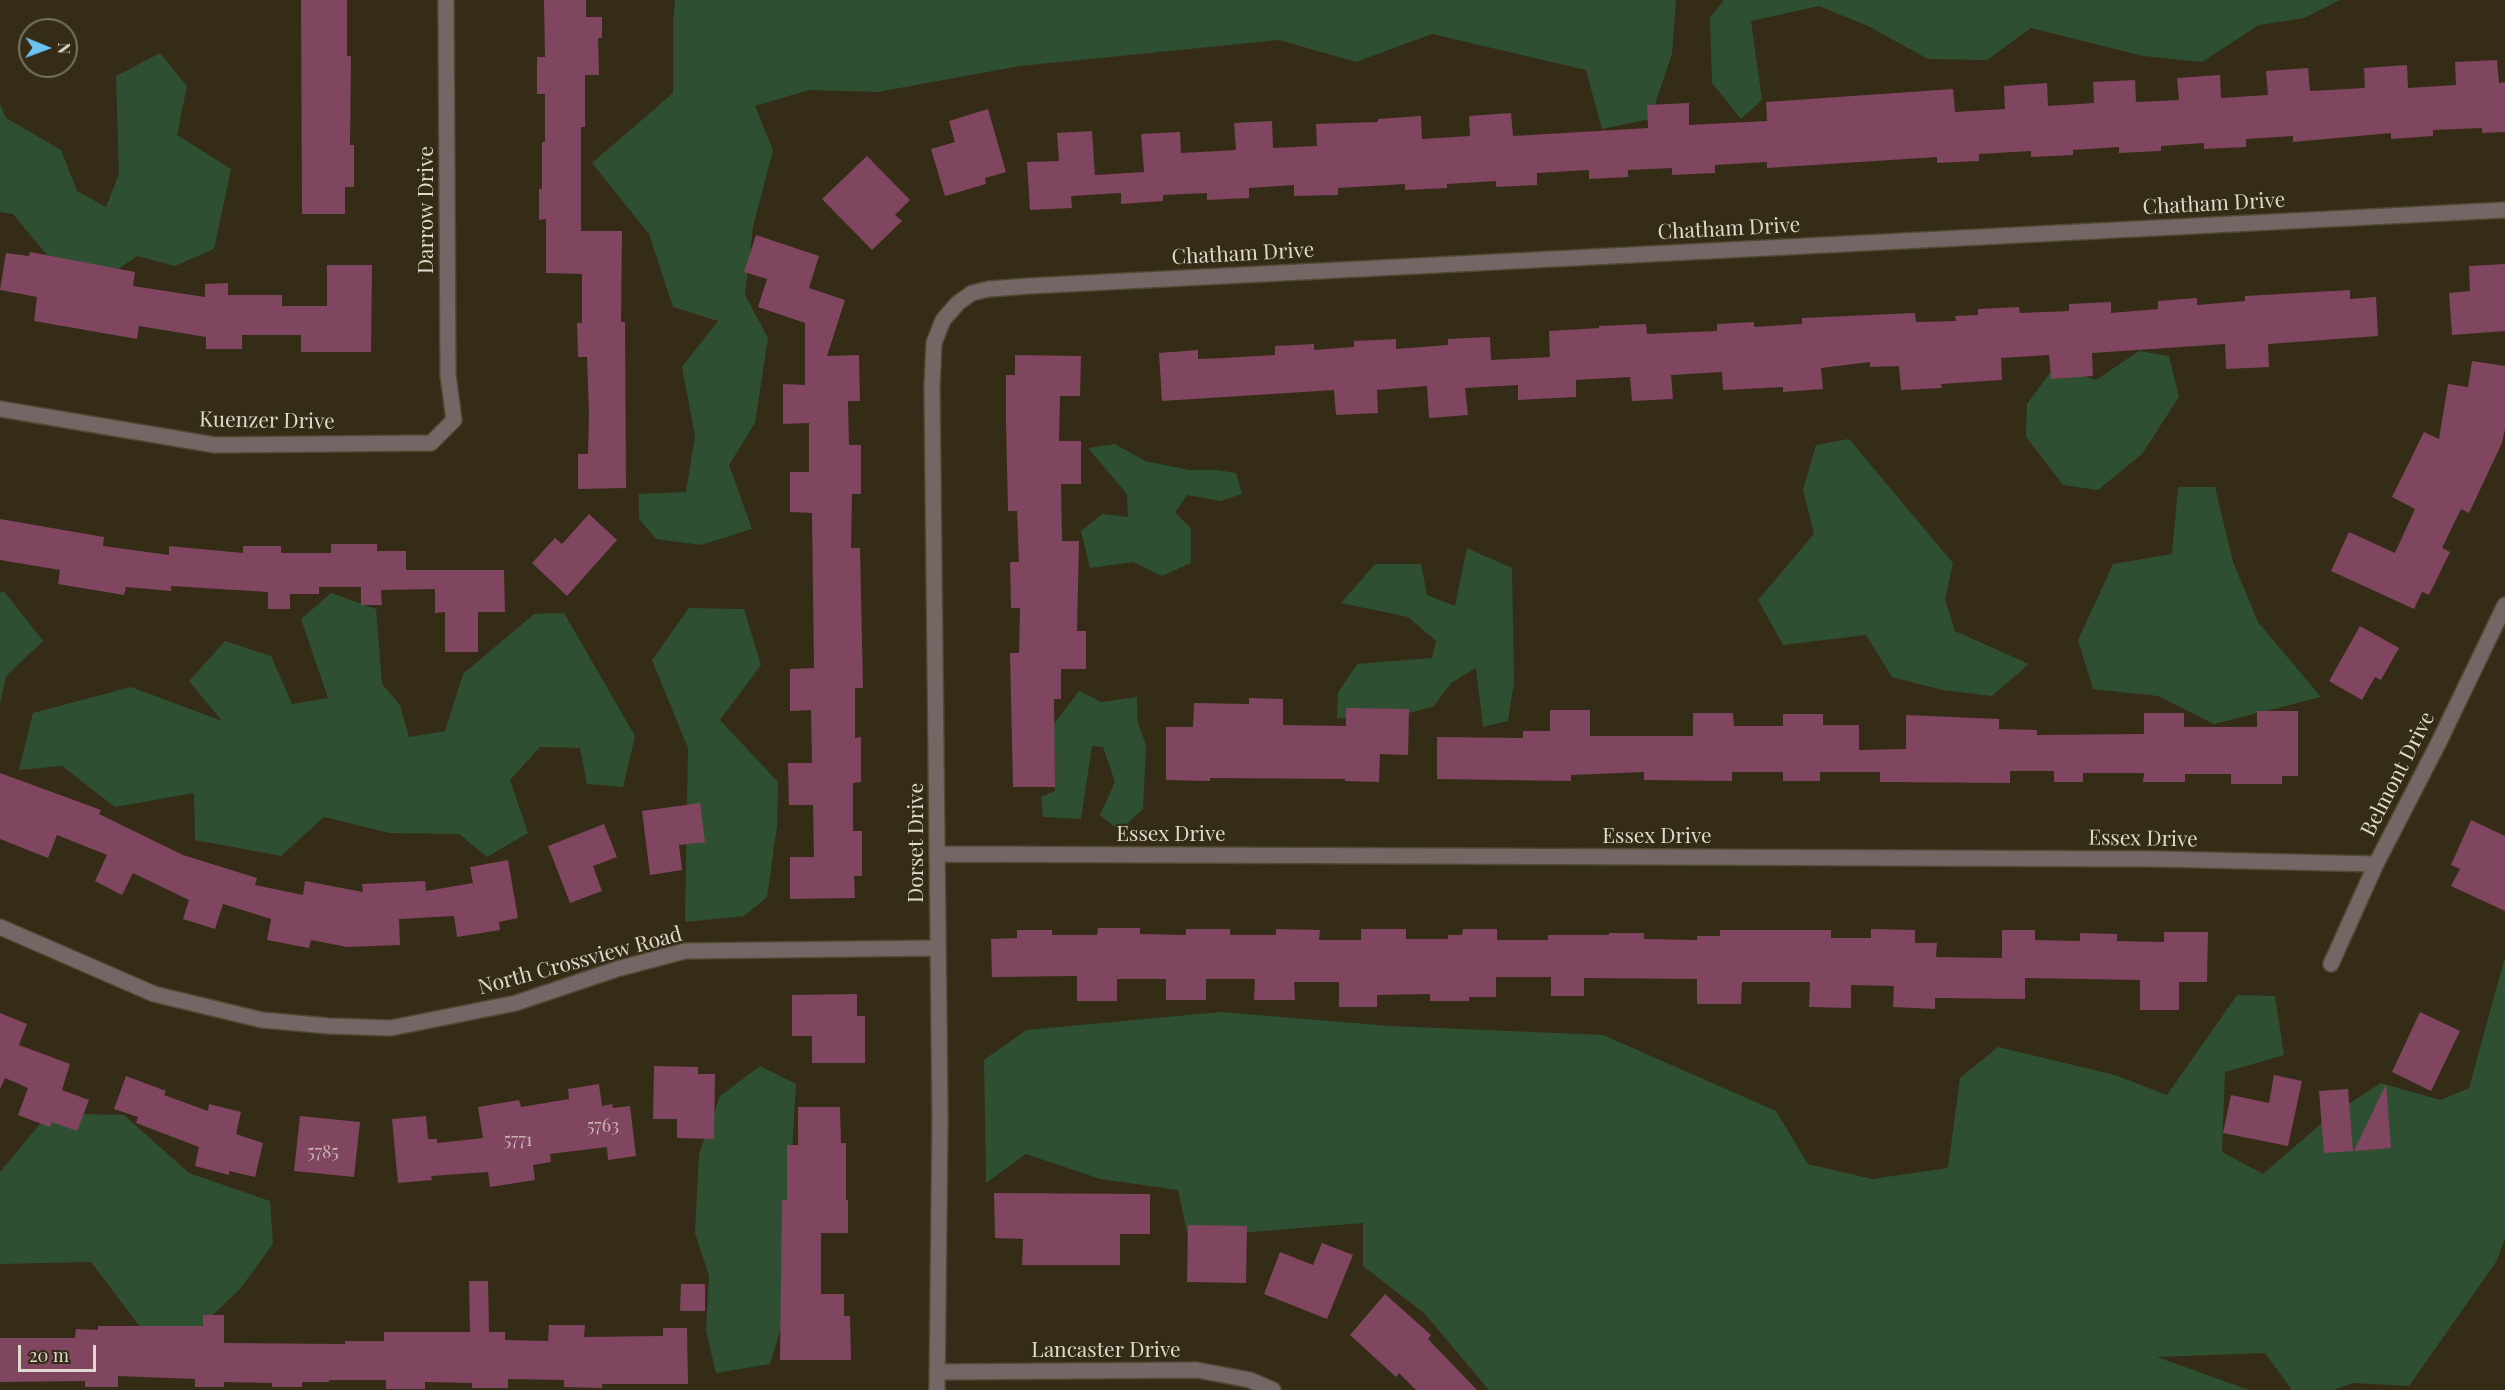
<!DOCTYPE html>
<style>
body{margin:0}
#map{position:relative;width:2505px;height:1390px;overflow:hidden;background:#342c16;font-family:"Playfair Display",serif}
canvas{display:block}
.north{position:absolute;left:18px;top:18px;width:60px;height:60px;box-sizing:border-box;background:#342c16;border:2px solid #78725f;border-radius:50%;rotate:91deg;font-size:16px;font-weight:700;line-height:24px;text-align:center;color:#dfdacd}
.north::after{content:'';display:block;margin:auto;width:21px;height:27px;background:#6bc3f2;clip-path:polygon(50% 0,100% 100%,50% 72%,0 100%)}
.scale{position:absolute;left:18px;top:1345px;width:78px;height:27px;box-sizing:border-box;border:3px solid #dfdacd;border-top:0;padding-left:8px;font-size:18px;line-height:21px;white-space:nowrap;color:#dfdacd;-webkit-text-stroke:4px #342c16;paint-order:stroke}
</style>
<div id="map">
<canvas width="2505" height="1390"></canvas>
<div class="north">N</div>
<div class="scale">20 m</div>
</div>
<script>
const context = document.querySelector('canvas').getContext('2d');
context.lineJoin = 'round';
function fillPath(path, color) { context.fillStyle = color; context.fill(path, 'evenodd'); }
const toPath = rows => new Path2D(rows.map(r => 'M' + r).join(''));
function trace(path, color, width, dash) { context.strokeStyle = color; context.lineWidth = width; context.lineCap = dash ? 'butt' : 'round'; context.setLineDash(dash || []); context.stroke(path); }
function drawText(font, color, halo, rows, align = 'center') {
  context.font = font + ' "Playfair Display",serif'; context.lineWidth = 4.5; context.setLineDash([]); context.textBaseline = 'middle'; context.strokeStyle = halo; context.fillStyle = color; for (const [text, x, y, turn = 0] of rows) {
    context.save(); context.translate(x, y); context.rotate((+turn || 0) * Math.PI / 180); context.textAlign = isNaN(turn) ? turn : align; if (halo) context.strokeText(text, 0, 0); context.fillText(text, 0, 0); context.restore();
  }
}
const green = toPath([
 [675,0,1676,0,1672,54,1650,119,1602,129,1586,70,1432,34,1356,62,1279,40,1020,66,878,92,809,90,755,106,773,150,753,227,745,295,768,338,755,423,729,465,752,529,701,545,656,539,639,519,639,494,686,492,695,436,682,367,718,321,673,307,649,234,592,163,673,93,673,22],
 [1724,0,2340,0,2304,18,2259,25,2202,62,2143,56,2031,28,1987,60,1928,59,1868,26,1819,6,1751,21,1762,100,1741,119,1712,83,1710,18],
 [160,53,187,86,177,135,231,169,214,249,175,266,137,256,98,283,55,265,13,214,0,212,0,104,6,118,61,150,77,191,106,207,119,174,116,76],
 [2139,351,2169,356,2179,397,2142,454,2098,490,2063,485,2026,437,2027,404,2055,366,2096,380],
 [1849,439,1953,563,1945,599,1955,631,2029,664,1992,696,1942,690,1892,677,1866,635,1783,645,1758,600,1814,534,1803,490,1816,445],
 [1115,444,1145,461,1189,470,1217,470,1236,473,1242,494,1220,501,1187,495,1175,513,1191,528,1191,563,1162,576,1133,562,1090,568,1081,531,1102,514,1128,517,1127,494,1088,448],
 [2178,487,2215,487,2233,562,2258,622,2321,697,2214,724,2158,696,2093,689,2078,640,2113,564,2172,554],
 [1467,548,1512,568,1514,683,1508,721,1483,727,1476,668,1451,683,1434,706,1381,721,1337,718,1338,693,1357,664,1432,658,1436,641,1408,617,1341,603,1375,564,1421,564,1427,595,1455,606],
 [4,591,43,641,6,676,0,704,0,593],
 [331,593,376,609,382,684,400,705,409,737,445,731,463,674,534,614,564,613,635,736,623,787,587,784,580,748,540,747,510,780,528,833,487,857,459,834,389,833,324,817,281,856,195,840,194,793,115,807,62,766,19,770,33,713,131,687,222,721,189,681,225,641,271,656,292,704,328,698,301,619],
 [689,608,744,609,761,665,720,720,778,782,777,826,767,897,744,916,685,922,688,748,652,660],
 [1079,691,1101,702,1137,697,1137,720,1146,745,1143,809,1119,831,1100,815,1115,782,1103,747,1092,746,1081,819,1043,817,1041,797,1055,791,1054,724],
 [2505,957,2505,1239,2496,1262,2409,1386,2353,1383,2333,1390,2292,1390,2265,1353,2157,1357,2249,1390,1489,1390,1424,1313,1363,1266,1363,1223,1188,1237,1178,1190,1100,1179,1026,1154,986,1183,984,1060,1026,1030,1221,1012,1391,1026,1603,1035,1776,1111,1808,1164,1872,1179,1948,1168,1960,1078,1998,1047,2115,1075,2167,1095,2237,995,2275,996,2284,1055,2225,1072,2222,1152,2263,1174,2330,1116,2381,1083,2440,1100,2469,1088],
 [760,1066,796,1084,787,1234,786,1311,770,1364,716,1373,706,1331,709,1276,695,1233,699,1154,720,1096],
 [49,1113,124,1115,189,1173,270,1201,273,1244,240,1289,198,1329,143,1331,91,1262,0,1264,0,1172]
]);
const building = toPath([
 [301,0,347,0,347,56,351,56,350,145,354,145,354,187,345,187,345,214,302,214],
 [544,0,586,0,586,17,602,17,602,38,598,38,599,75,585,75,585,127,581,127,581,231,622,231,621,322,625,322,626,488,578,489,578,454,588,454,589,414,587,357,578,357,577,323,582,323,582,274,546,273,546,219,539,220,539,189,542,189,542,142,545,142,545,94,537,94,537,57,545,57],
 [2497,60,2499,83,2505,82,2505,132,2482,133,2482,128,2433,130,2433,136,2391,139,2391,133,2293,142,2293,136,2246,139,2246,147,2204,149,2204,143,2161,146,2161,151,2119,153,2119,147,2073,150,2073,155,2031,157,2031,151,1979,154,1979,161,1937,163,1937,157,1767,168,1767,162,1715,165,1715,173,1672,175,1672,168,1628,170,1628,177,1589,179,1589,170,1537,173,1537,185,1496,187,1496,181,1447,184,1447,188,1405,190,1405,184,1338,188,1338,195,1294,196,1294,185,1249,188,1249,198,1207,200,1207,193,1163,195,1163,201,1121,204,1121,193,1071,196,1072,208,1030,210,1027,162,1059,161,1057,133,1092,131,1095,175,1144,172,1141,134,1180,132,1181,153,1236,150,1234,123,1272,121,1273,148,1317,146,1316,124,1378,122,1378,119,1421,116,1422,139,1470,136,1469,116,1511,113,1513,136,1648,128,1647,105,1689,103,1689,125,1767,121,1766,102,1953,89,1955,112,2005,109,2004,86,2047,83,2048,106,2094,103,2093,82,2135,80,2136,102,2179,100,2177,78,2220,75,2221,98,2268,95,2266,71,2308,68,2310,91,2365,88,2364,68,2407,65,2408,88,2456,85,2455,62],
 [988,109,1006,172,985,178,986,184,945,196,931,149,955,142,949,121],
 [867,156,910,200,895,215,902,221,872,250,822,199],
 [756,235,819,256,809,288,845,300,827,356,859,355,860,401,848,401,849,445,861,445,861,494,852,494,851,548,860,548,863,688,855,688,855,738,861,737,861,782,853,783,853,831,862,831,862,876,854,876,855,898,790,899,790,857,814,857,813,805,789,805,788,763,812,763,811,710,790,711,790,669,814,668,812,513,790,512,790,472,809,472,809,423,783,424,783,384,805,385,805,323,758,307,767,279,744,272],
 [30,252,135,272,133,286,205,297,205,284,228,283,228,295,282,295,282,306,327,306,327,265,372,265,371,352,301,352,301,335,242,335,242,349,206,349,206,337,139,326,137,339,34,321,37,297,0,290,6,253,29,256],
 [2505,264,2505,331,2452,335,2449,293,2470,291,2469,266],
 [2350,290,2350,299,2376,297,2378,336,2268,344,2269,367,2226,369,2225,344,2092,353,2093,376,2051,379,2049,355,2001,358,2002,380,1941,384,1942,388,1901,390,1899,366,1870,367,1870,362,1821,368,1823,389,1783,392,1783,387,1723,390,1722,372,1671,375,1673,399,1632,401,1630,377,1576,380,1576,397,1518,400,1518,385,1465,388,1468,415,1429,418,1427,386,1377,390,1378,413,1336,415,1334,390,1162,401,1159,353,1198,350,1198,359,1224,358,1275,355,1275,346,1314,344,1314,350,1354,347,1354,341,1396,339,1396,349,1448,345,1448,339,1490,337,1491,360,1550,357,1549,331,1599,328,1599,326,1646,324,1647,334,1669,333,1717,331,1717,324,1754,322,1754,327,1802,324,1802,318,1915,313,1916,322,1956,321,1955,316,1978,315,1978,309,2019,307,2020,313,2069,311,2069,304,2111,302,2111,313,2158,309,2158,301,2197,298,2197,305,2245,301,2245,296],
 [1015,355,1081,356,1080,396,1060,396,1059,441,1081,441,1081,484,1061,484,1062,541,1079,541,1077,631,1086,631,1086,669,1061,669,1061,699,1054,699,1055,787,1013,787,1010,653,1019,653,1020,608,1011,608,1010,562,1019,562,1017,511,1008,511,1006,424,1006,375,1015,375],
 [2472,361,2505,366,2505,429,2502,443,2469,513,2461,509,2442,548,2450,552,2429,595,2422,592,2414,609,2331,571,2349,532,2395,553,2415,509,2392,497,2424,432,2439,439,2448,384,2468,387],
 [589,514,617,540,567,596,532,563,555,538,562,544],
 [0,519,104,537,103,546,169,555,169,546,243,553,243,546,281,546,281,553,331,553,331,544,377,544,377,551,406,551,406,570,504,570,505,612,478,612,478,652,445,652,445,612,435,613,435,589,381,590,382,605,361,605,361,587,319,587,319,594,290,594,290,609,268,609,268,592,171,586,171,591,126,587,124,595,58,584,60,570,0,560],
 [2360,626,2399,648,2381,680,2375,677,2362,700,2329,681],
 [1249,698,1283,699,1283,725,1346,726,1346,708,1409,709,1408,755,1380,754,1379,782,1345,781,1345,779,1210,778,1210,781,1166,780,1166,727,1193,727,1194,703,1249,704],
 [1550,710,1590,710,1590,736,1693,736,1693,713,1733,713,1734,726,1783,726,1783,714,1823,714,1823,725,1859,725,1859,750,1906,749,1906,715,1999,719,1999,729,2037,730,2037,735,2144,734,2144,713,2184,713,2184,727,2257,727,2257,711,2298,711,2298,776,2282,776,2282,784,2231,784,2231,774,2185,774,2185,782,2143,782,2144,773,2083,773,2083,782,2054,782,2054,771,2010,771,2010,783,1880,782,1880,772,1820,772,1820,781,1783,781,1783,772,1732,772,1732,781,1644,780,1644,772,1571,775,1571,781,1437,779,1437,737,1523,738,1523,731,1550,731],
 [0,773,101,810,99,814,183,855,257,878,255,885,303,895,305,881,363,892,362,884,425,881,426,891,473,883,470,867,508,860,518,918,499,922,500,930,457,937,454,916,399,919,400,945,347,947,311,940,309,948,267,940,271,919,223,904,215,929,183,919,189,900,133,873,122,895,95,881,107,855,57,835,48,858,0,839],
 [700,803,705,842,679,845,682,870,650,875,642,811],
 [2471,820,2505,836,2505,911,2451,886,2460,869,2451,865],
 [604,824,617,857,593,866,602,891,570,903,548,846],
 [1098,928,1140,928,1140,934,1186,935,1186,929,1230,929,1230,935,1276,935,1276,929,1320,930,1319,940,1361,940,1361,929,1406,929,1406,939,1448,939,1448,935,1462,935,1463,929,1497,929,1497,940,1548,940,1548,935,1609,935,1609,933,1644,933,1644,939,1697,940,1697,936,1720,936,1720,930,1831,930,1831,938,1871,938,1871,929,1915,930,1915,943,1937,943,1936,957,2002,958,2002,930,2035,930,2035,940,2080,941,2080,933,2117,934,2117,941,2164,942,2164,932,2208,932,2207,982,2179,982,2179,1010,2140,1010,2140,980,2025,978,2025,999,1935,998,1935,1009,1893,1007,1894,986,1851,985,1851,1008,1809,1007,1810,982,1742,982,1741,1004,1697,1004,1697,979,1584,978,1584,996,1551,996,1551,977,1496,977,1496,997,1469,997,1469,1001,1430,1001,1430,994,1377,995,1377,1007,1339,1007,1339,982,1294,982,1295,1000,1254,1000,1255,979,1206,979,1206,1000,1166,1000,1166,979,1117,979,1117,1001,1077,1001,1077,976,992,977,991,939,1017,938,1017,930,1052,930,1052,935,1097,935],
 [857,994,857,1016,865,1016,865,1063,812,1063,812,1036,792,1036,792,995],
 [2420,1012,2460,1031,2431,1091,2392,1072],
 [0,1013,27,1024,19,1045,70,1064,62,1090,89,1100,77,1131,52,1122,50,1127,18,1115,28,1088,5,1078,0,1089],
 [654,1066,698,1067,698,1074,715,1074,714,1139,677,1138,677,1119,653,1119],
 [2274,1075,2302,1081,2288,1146,2223,1133,2231,1095,2269,1103],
 [126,1076,166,1091,164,1095,208,1111,209,1104,241,1112,236,1134,263,1143,255,1177,229,1171,229,1175,195,1166,199,1147,136,1123,138,1117,114,1109],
 [599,1084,602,1106,612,1104,613,1108,630,1106,636,1156,608,1160,607,1147,550,1154,551,1162,533,1165,535,1180,490,1187,488,1172,431,1176,432,1180,398,1183,392,1119,426,1116,428,1139,437,1139,437,1143,483,1138,478,1107,519,1100,521,1107,569,1099,568,1089],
 [2386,1084,2391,1148,2354,1151],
 [2348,1089,2353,1151,2324,1153,2319,1091],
 [798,1107,840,1107,841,1143,846,1143,846,1200,848,1200,848,1233,821,1233,821,1294,844,1294,844,1316,850,1316,851,1360,780,1360,782,1200,787,1200,787,1145,798,1145],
 [300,1116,360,1122,354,1177,294,1171],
 [994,1193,1150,1194,1150,1234,1120,1234,1120,1265,1022,1265,1023,1239,995,1238],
 [1188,1225,1247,1226,1246,1283,1187,1282],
 [1322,1243,1353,1255,1327,1319,1264,1294,1280,1252,1313,1265],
 [469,1281,488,1281,489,1332,505,1332,505,1340,548,1341,549,1325,585,1325,584,1337,663,1336,663,1328,687,1328,688,1384,602,1384,602,1388,564,1387,564,1380,508,1379,508,1388,472,1388,472,1383,425,1382,425,1389,386,1389,386,1380,329,1380,329,1382,302,1382,302,1387,272,1387,272,1383,224,1382,224,1387,195,1387,195,1379,118,1376,118,1387,85,1387,85,1381,0,1382,0,1338,75,1338,76,1329,98,1330,98,1326,203,1326,203,1315,224,1315,224,1343,345,1344,345,1341,384,1341,384,1332,470,1332],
 [681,1284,705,1284,705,1311,680,1311],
 [1385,1294,1431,1335,1428,1339,1477,1390,1416,1390,1399,1373,1396,1377,1350,1335]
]);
const minor = toPath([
 [0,409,215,445,431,443,454,420,448,375,446,0],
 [938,854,2159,859,2376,864],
 [0,927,154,994,262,1020,329,1026,391,1028,516,1003,617,969,685,951,937,948],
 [2331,964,2376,864,2439,742,2505,605],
 [937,1372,1197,1370,1250,1380,1273,1390],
 [937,1390,940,1118,932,387,934,343,943,320,958,303,972,293,989,289,1029,286,2505,210]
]);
const numberNames = [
 ["5763",603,1126],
 ["5771",518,1140],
 ["5785",323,1152]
];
const streetNames = [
 ["Chatham Drive",2214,204,-3],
 ["Darrow Drive",426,210,-90],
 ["Chatham Drive",1729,229,-3],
 ["Chatham Drive",1243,254,-3],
 ["Kuenzer Drive",267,421,1],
 ["Belmont Drive",2398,774,-63],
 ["Essex Drive",1171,834],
 ["Essex Drive",1657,836],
 ["Essex Drive",2143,839,1],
 ["Dorset Drive",916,843,-90],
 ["North Crossview Road",580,961,-15],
 ["Lancaster Drive",1106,1350]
];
fillPath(green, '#2f4f32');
fillPath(building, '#80455f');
trace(minor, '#4f4833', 18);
trace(minor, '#736664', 15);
drawText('18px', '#c7b5b2', null, numberNames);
drawText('21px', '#dfdacd', '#342c16', streetNames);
</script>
